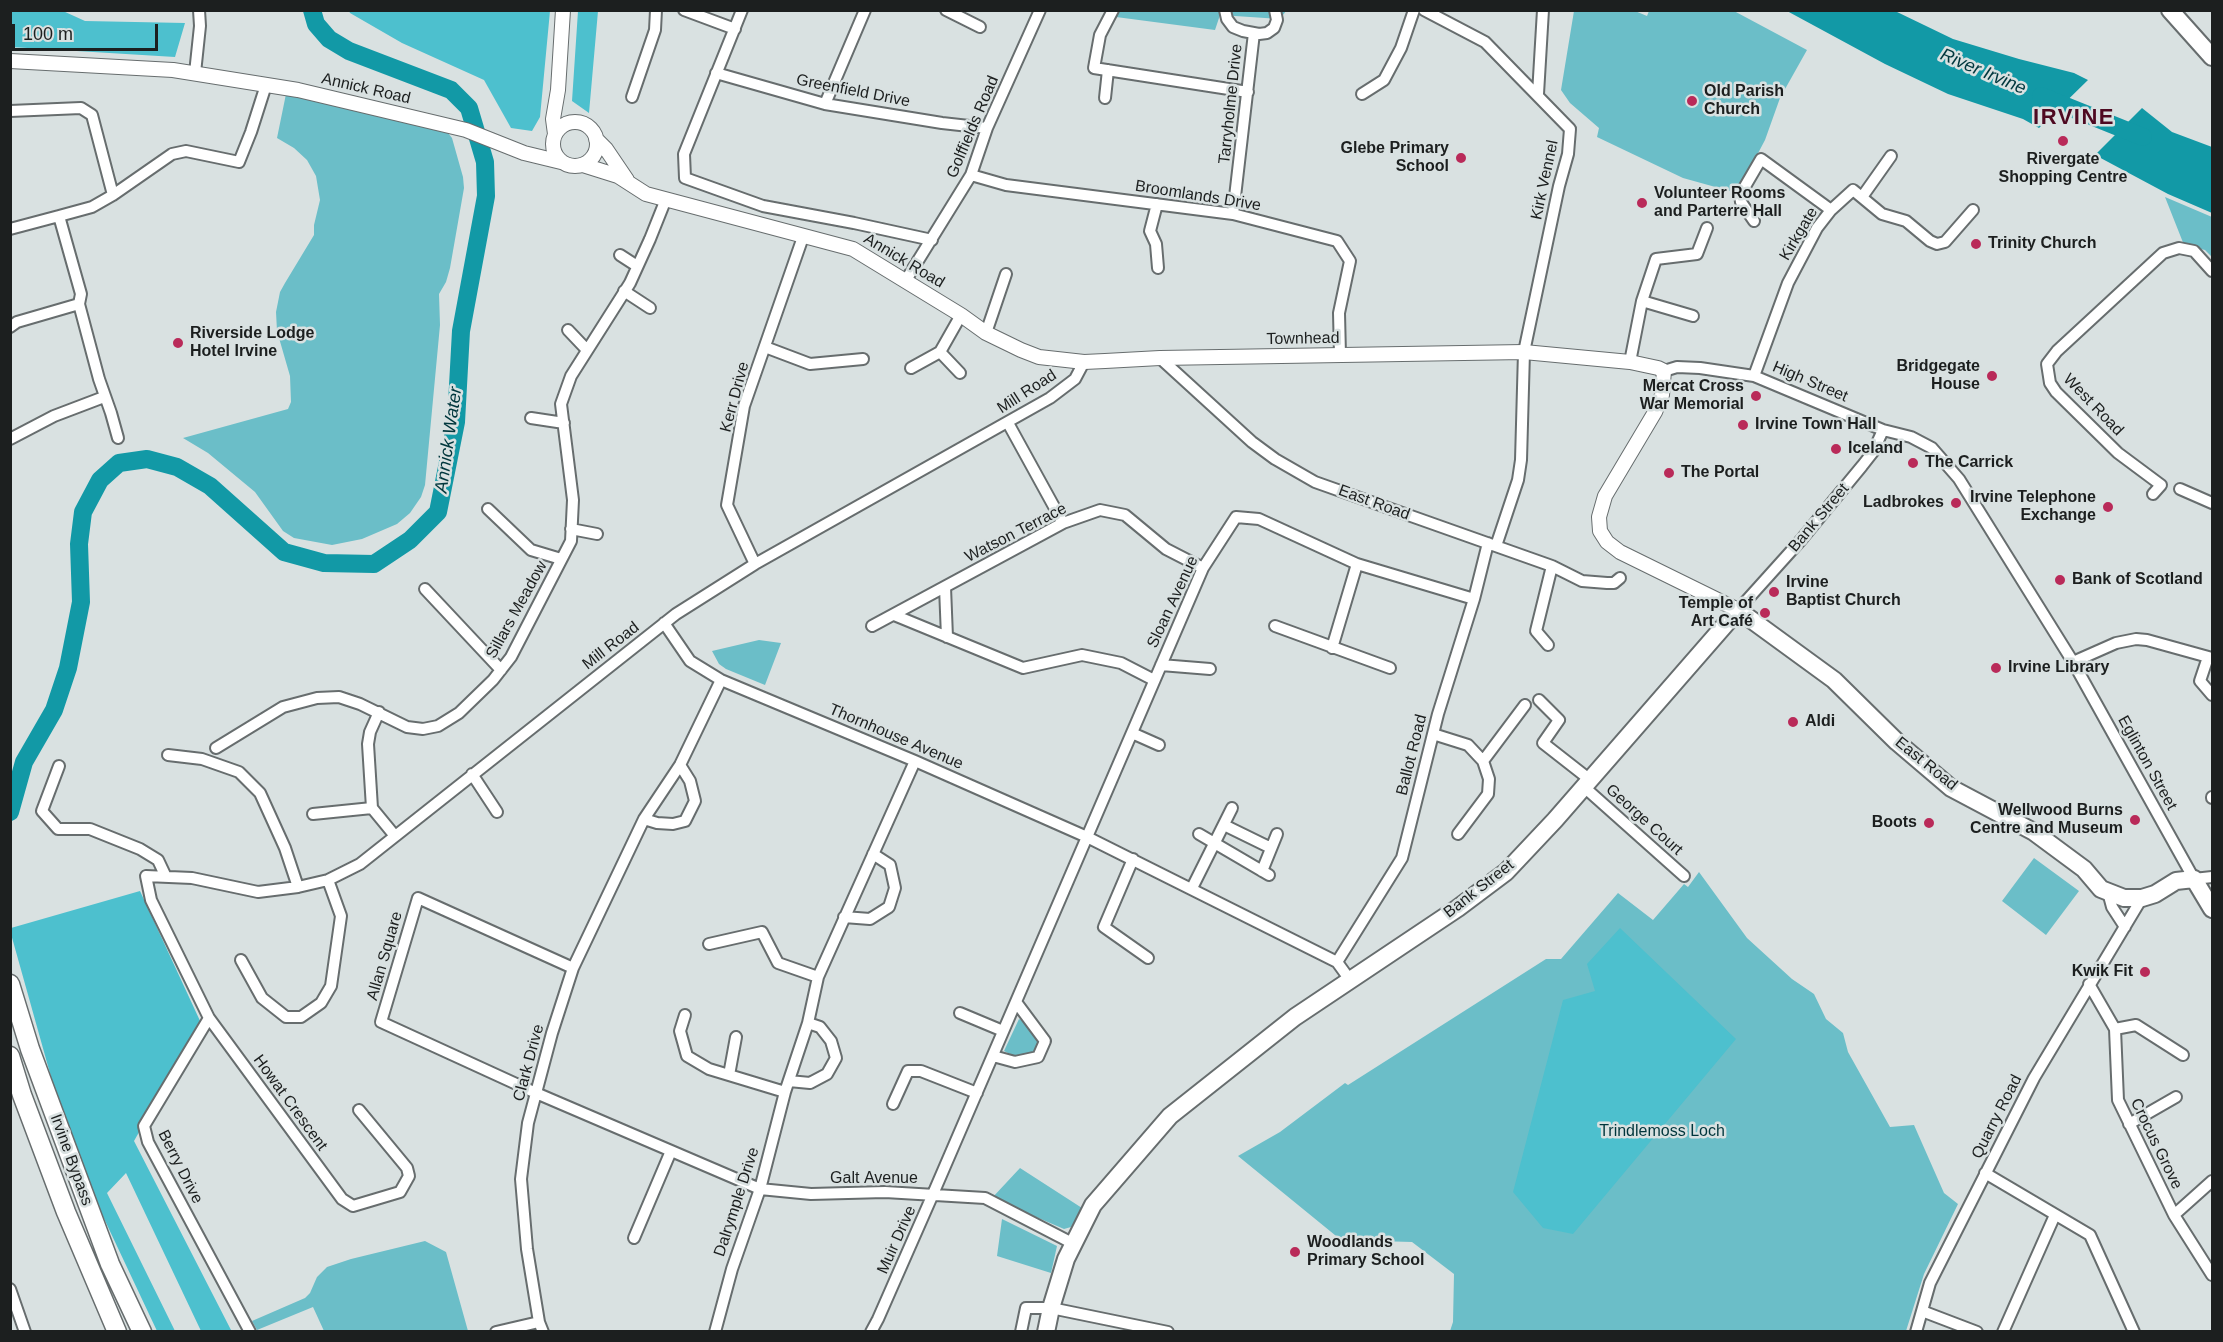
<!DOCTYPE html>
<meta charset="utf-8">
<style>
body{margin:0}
#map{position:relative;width:2223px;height:1342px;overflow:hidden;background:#d9e1e1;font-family:Arial,sans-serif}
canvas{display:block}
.frame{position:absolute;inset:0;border:12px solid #1c1f1f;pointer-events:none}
.scale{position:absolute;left:12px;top:24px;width:146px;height:27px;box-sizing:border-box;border:3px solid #1c1f1f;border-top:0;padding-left:8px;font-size:18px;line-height:21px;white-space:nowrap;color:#1c1f1f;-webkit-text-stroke:4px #d9e1e1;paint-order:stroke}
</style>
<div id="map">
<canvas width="2223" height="1342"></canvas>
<div class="frame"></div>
<div class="scale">100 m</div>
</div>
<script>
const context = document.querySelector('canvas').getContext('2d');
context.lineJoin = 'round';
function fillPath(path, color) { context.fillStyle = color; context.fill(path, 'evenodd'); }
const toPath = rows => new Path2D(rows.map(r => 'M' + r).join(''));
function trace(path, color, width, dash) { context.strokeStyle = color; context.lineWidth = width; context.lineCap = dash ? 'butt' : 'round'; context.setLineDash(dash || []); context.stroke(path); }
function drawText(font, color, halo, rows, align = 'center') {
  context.font = font + ' Arial,sans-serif'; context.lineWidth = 5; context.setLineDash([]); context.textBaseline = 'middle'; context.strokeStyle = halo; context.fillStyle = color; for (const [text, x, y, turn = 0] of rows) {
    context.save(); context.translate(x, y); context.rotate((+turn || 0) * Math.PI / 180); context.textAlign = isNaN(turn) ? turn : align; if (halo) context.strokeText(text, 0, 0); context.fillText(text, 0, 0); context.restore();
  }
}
const green = toPath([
 [1119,10,1286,11,1280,19,1220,15,1215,30,1116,17],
 [1574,11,1635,11,1647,16,1649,11,1734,11,1807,50,1780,98,1765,140,1737,193,1683,178,1597,137,1599,128,1570,103,1561,90],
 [286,94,383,115,448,133,452,138,463,177,464,188,450,268,446,282,439,294,440,325,425,485,421,497,410,513,397,524,362,539,332,545,294,538,283,531,255,492,208,453,183,438,288,409,291,402,290,376,277,331,276,312,280,292,285,283,314,235,314,225,320,200,316,176,307,160,294,148,277,138],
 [2165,197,2212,217,2212,257,2205,250,2184,245],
 [759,640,781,643,765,685,726,669,719,664,712,651],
 [2034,858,2079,891,2046,935,2002,901],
 [1699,872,1747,938,1792,979,1814,994,1826,1019,1843,1033,1848,1052,1890,1127,1914,1125,1944,1193,1958,1204,1924,1274,1906,1331,1450,1331,1453,1322,1454,1274,1412,1242,1341,1240,1238,1156,1280,1132,1345,1083,1348,1085,1546,959,1561,959,1618,893,1653,920,1684,884,1688,887],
 [1019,1019,1027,1023,1039,1042,1035,1051,1030,1055,1014,1056,1004,1051],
 [1020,1168,1082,1208,1071,1227,1064,1229,992,1198],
 [1002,1219,1057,1246,1051,1273,997,1256],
 [425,1241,446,1252,468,1331,324,1331,313,1307,257,1330,252,1321,305,1298,310,1293,317,1277,327,1267,351,1259]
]);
const forest = toPath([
 [10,11,63,11,85,21,185,23,175,57,11,47],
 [349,11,550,11,540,117,532,131,511,128,484,80,402,43,350,13],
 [578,11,598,11,589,113,572,101],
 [140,891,201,1023,134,1141,231,1330,227,1331,201,1331,126,1173,107,1193,175,1331,157,1331,100,1210,53,1084,11,934,11,928],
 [1620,928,1736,1039,1573,1234,1543,1228,1513,1192,1563,1000,1595,991,1587,964]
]);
const water = toPath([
 [1787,11,1895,11,1953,39,2019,59,2074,73,2088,80,2039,128,2023,119,1948,94,1885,64],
 [2142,108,2172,132,2212,147,2212,213,2168,194,2095,155]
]);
const river = toPath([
 [2041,96,2143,137],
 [10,812,24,762,54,710,68,668,81,602,79,544,83,512,100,480,119,463,147,459,177,467,210,486,284,552,324,563,374,564,410,540,438,512,456,422,461,331,486,196,485,162,469,108,451,90,349,51,329,39,316,24,312,10]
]);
const street = toPath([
 [684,10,735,29],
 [742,10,684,154,685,178,763,206,854,223,932,240],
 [946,10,980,27],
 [1113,10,1100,35,1094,68,1248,92],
 [1225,10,1227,19,1233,27,1243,31,1259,34,1267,33,1274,28,1277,20,1275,10],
 [1424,10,1485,42,1570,129,1568,154,1559,186,1524,352,1521,460,1518,480,1496,546],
 [195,73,200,26,199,10],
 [716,73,825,104,942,123,987,128],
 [1362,94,1384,80,1401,48,1414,10],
 [1538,94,1543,10],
 [632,97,655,30,656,10],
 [1105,98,1108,70],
 [825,104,865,10],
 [10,111,81,108,92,115,113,195],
 [971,175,1006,185,1233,214,1337,241,1350,261,1339,313,1340,355],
 [1862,197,1891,156],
 [1157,204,1150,231,1156,244,1158,268],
 [1233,214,1254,33],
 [1754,221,1741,202,1740,195,1761,159,1831,210],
 [10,229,59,216],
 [620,255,637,266],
 [906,280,971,175,987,128,1040,10],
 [624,291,650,308],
 [1642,301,1693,316],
 [10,327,17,322,79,304],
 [568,330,587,350],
 [986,333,1006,274],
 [765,347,810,364,863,359],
 [940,352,960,373],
 [1160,358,1252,442,1275,459,1315,482,1552,566,1582,581,1607,583,1614,583,1620,578],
 [1630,362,1642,301,1656,259,1697,254,1707,228],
 [911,368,940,352,961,315],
 [1664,371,1677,367,1700,368,1754,376,1883,430,1911,437,1932,448,1959,479,2073,662,2194,879,2212,877],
 [1754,376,1788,283,1817,228,1831,210,1853,190,1882,214,1906,221,1930,241,1937,244,1945,242,1973,210],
 [531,418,564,423],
 [1008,423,1063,523],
 [118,438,111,413,99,379,79,304,81,294,59,216,92,207,113,195,172,154,186,151,239,162,251,132,266,85],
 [10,439,54,416,104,397],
 [2180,489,2212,503],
 [2153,494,2161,485,2118,453,2056,392,2050,383,2047,364,2057,351,2163,253,2179,248,2194,251,2212,271],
 [488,509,531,550,561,559],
 [571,529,597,534],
 [755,564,727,505,744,406,803,237],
 [945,587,947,637],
 [425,589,501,670],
 [1738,610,1801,540,1862,466,1873,452,1883,430],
 [894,615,1023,668,1082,655,1121,663,1154,680],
 [664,623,690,661,721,680,915,761,1087,837,1337,962,1350,980],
 [872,626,1063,523,1100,510,1125,515,1166,549,1203,568],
 [1275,626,1390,668],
 [1548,645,1536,631,1552,566],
 [1332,648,1357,564],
 [2208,657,2200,681,2212,695],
 [2073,662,2116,643,2136,639,2147,640,2212,658],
 [1161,665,1210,669],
 [1539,700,1559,720,1543,743,1589,779],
 [379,712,370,732,368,744,372,808,395,836],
 [1132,733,1159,745],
 [1433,734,1468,745,1483,761,1489,779,1488,794,1458,834],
 [216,748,283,707,317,698,339,697,360,704,407,727,423,729,438,726,459,713,493,680,511,657,571,541,573,500,561,404,571,376,630,283,650,239,666,199],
 [168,755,202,759,239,772,260,793,285,848,298,887],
 [1483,761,1525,705],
 [59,766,42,811,58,829,90,829,140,849,158,860,166,877],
 [472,774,497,812],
 [1583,786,1684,876],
 [2212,797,2212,798],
 [313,814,372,808],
 [644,819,657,823,673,824,685,821,695,801,690,781,680,765],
 [1224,825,1271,848],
 [1199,834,1269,875],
 [1133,859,1104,927,1148,958],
 [1262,871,1277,834],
 [1192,888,1232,808],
 [2108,892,2112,907,2125,927],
 [844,917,870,919,889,907,895,888,890,865,873,854],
 [709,944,762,932,778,963,818,977],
 [241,960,262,998,286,1017,301,1017,321,1003,331,986,341,916,328,880],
 [1337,962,1402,858,1438,714,1474,599,1488,543],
 [573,968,418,898,381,1022,536,1093,760,1189,811,1194,885,1192,985,1198,1074,1244],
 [2089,984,2115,1029,2118,1100,2174,1215,2212,1275],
 [960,1013,1003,1031],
 [685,1015,680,1031,687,1056,709,1069,785,1092],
 [209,1018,144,1126,148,1142,250,1332],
 [2115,1029,2136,1025,2183,1055],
 [993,1056,1015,1062,1038,1057,1045,1041,1016,1002],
 [729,1075,736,1037],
 [789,1081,810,1083,827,1074,836,1058,831,1041,820,1027,808,1023],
 [893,1104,908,1071,921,1071,977,1093],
 [359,1110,407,1168,409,1176,400,1192,353,1206,342,1199,209,1018,151,900,146,876,192,878,258,892,298,887,328,880,360,864,676,614,755,564,1050,398,1075,379,1084,362],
 [2129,1124,2176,1097],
 [1985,1173,2090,1235,2134,1332],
 [2174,1215,2212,1181],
 [634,1238,671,1151],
 [10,1289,25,1332],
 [1922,1311,1977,1332],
 [496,1332,539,1322],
 [543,1332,539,1322,527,1249,521,1179,528,1123,552,1033,573,968,644,819,680,765,721,680],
 [715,1332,732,1269,760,1189,785,1092,808,1023,818,977,915,761],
 [871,1332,878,1319,933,1194,1203,568,1236,517,1259,519,1357,564,1474,599],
 [1021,1332,1026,1308,1051,1308,1168,1332],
 [1916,1332,1930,1283,2034,1078,2142,898],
 [2003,1332,2055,1215]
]);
const secondary = toPath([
 [10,61,173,70,298,90,466,130,524,153,561,162],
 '553 144a22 22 0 1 1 44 0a22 22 0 1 1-44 0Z',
 [555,134,553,119,558,90,563,10],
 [596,139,606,149,627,180],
 [583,165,618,176,646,194,853,249,961,315,986,333,1021,350,1039,357,1084,362,1105,361,1160,358,1524,352,1630,362,1658,368,1664,371,1662,395,1655,412,1605,496,1599,517,1600,531,1607,542,1620,552,1738,610]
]);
const primary = toPath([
 [2170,10,2212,57],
 [1046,1332,1051,1308,1066,1259,1093,1205,1170,1116,1295,1017,1458,908,1506,872,1555,820,1738,610,1834,680,1897,742,1951,788,2034,832,2084,869,2101,889,2124,898,2142,898,2155,894,2176,881,2194,879,2212,909]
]);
const highway = toPath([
 [10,984,30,1049,110,1264,142,1332],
 [10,1056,22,1095,66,1212,117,1332]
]);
const markers = [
 [1692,101,6,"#b92a59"],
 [2063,141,6,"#b92a59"],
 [1461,158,6,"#b92a59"],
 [1642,203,6,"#b92a59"],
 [1976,244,6,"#b92a59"],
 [178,343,6,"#b92a59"],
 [1992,376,6,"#b92a59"],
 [1756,396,6,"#b92a59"],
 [1743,425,6,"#b92a59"],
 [1836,449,6,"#b92a59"],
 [1913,463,6,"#b92a59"],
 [1669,473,6,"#b92a59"],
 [1956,503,6,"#b92a59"],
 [2108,507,6,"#b92a59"],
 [2060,580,6,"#b92a59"],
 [1774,592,6,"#b92a59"],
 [1765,613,6,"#b92a59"],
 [1996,668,6,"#b92a59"],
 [1793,722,6,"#b92a59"],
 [2135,820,6,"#b92a59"],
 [1929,823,6,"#b92a59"],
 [2145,972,6,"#b92a59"],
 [1295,1252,6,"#b92a59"]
];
const streetNames = [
 ["Annick Road",366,89,13],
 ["Greenfield Drive",853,91,11],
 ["Tarryholme Drive",1231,104,-84],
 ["Golffields Road",973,127,-67],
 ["Kirk Vennel",1545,180,-78],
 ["Broomlands Drive",1198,196,9],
 ["Kirkgate",1799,234,-59],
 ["Annick Road",904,261,31],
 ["Townhead",1303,339,-1],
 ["High Street",1810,382,23],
 ["Mill Road",1027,392,-33],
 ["Kerr Drive",735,397,-75],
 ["West Road",2093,405,46],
 ["East Road",1374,503,20],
 ["Bank Street",1819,518,-50],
 ["Watson Terrace",1016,533,-27],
 ["Sloan Avenue",1173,602,-65],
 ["Sillars Meadow",517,610,-61],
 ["Mill Road",611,646,-38],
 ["Thornhouse Avenue",896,737,23],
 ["Ballot Road",1412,755,-76],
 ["Eglinton Street",2147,763,61],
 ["East Road",1926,764,39],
 ["George Court",1644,820,42],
 ["Bank Street",1479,889,-38],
 ["Allan Square",385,956,-74],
 ["Clark Drive",529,1063,-75],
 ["Howat Crescent",290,1103,54],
 ["Quarry Road",1997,1117,-63],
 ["Crocus Grove",2156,1144,64],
 ["Irvine Bypass",71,1160,70],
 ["Berry Drive",180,1167,63],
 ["Galt Avenue",874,1179],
 ["Dalrymple Drive",737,1202,-72],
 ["Muir Drive",897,1240,-66]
];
const poiNames = [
 ["Old Parish",1704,92],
 ["Church",1704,110],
 ["Glebe Primary",1449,149,"right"],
 ["School",1449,167,"right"],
 ["Rivergate",2063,160,"center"],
 ["Shopping Centre",2063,178,"center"],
 ["Volunteer Rooms",1654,194],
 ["and Parterre Hall",1654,212],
 ["Trinity Church",1988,244],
 ["Riverside Lodge",190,334],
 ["Hotel Irvine",190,352],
 ["Bridgegate",1980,367,"right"],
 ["House",1980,385,"right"],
 ["Mercat Cross",1744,387,"right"],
 ["War Memorial",1744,405,"right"],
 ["Irvine Town Hall",1755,425],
 ["Iceland",1848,449],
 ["The Carrick",1925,463],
 ["The Portal",1681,473],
 ["Irvine Telephone",2096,498,"right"],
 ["Exchange",2096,516,"right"],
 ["Ladbrokes",1944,503,"right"],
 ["Bank of Scotland",2072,580],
 ["Irvine",1786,583],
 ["Baptist Church",1786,601],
 ["Temple of",1753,604,"right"],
 ["Art Café",1753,622,"right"],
 ["Irvine Library",2008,668],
 ["Aldi",1805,722],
 ["Wellwood Burns",2123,811,"right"],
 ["Centre and Museum",2123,829,"right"],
 ["Boots",1917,823,"right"],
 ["Kwik Fit",2133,972,"right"],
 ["Woodlands",1307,1243],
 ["Primary School",1307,1261]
];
const parkNames = [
 ["Trindlemoss Loch",1662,1132]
];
const waterNames = [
 ["River Irvine",1983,72,23],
 ["Annick Water",449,440,-82]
];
const districtNames = [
 ["IRVINE",2074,118]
];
fillPath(green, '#6bbec8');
fillPath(forest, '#4dc0ce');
fillPath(water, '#1299a6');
trace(river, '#1299a6', 18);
trace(street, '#676d6e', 14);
trace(secondary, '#676d6e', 16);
trace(primary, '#676d6e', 20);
trace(highway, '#676d6e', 21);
trace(street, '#fff', 10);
trace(secondary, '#fff', 14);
trace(primary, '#fff', 16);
trace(highway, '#fff', 18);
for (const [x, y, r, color] of markers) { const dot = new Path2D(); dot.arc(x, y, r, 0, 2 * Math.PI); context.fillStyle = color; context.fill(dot); trace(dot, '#d9e1e1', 2); }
drawText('16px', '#1c1f1f', '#d9e1e1', streetNames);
drawText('bold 16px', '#1c1f1f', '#d9e1e1', poiNames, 'left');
drawText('16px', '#00363c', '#d9e1e1', parkNames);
drawText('italic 18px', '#00373d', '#d9e1e1', waterNames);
context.letterSpacing = '1.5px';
drawText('bold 22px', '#4e0921', '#d9e1e1', districtNames);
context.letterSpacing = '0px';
</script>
